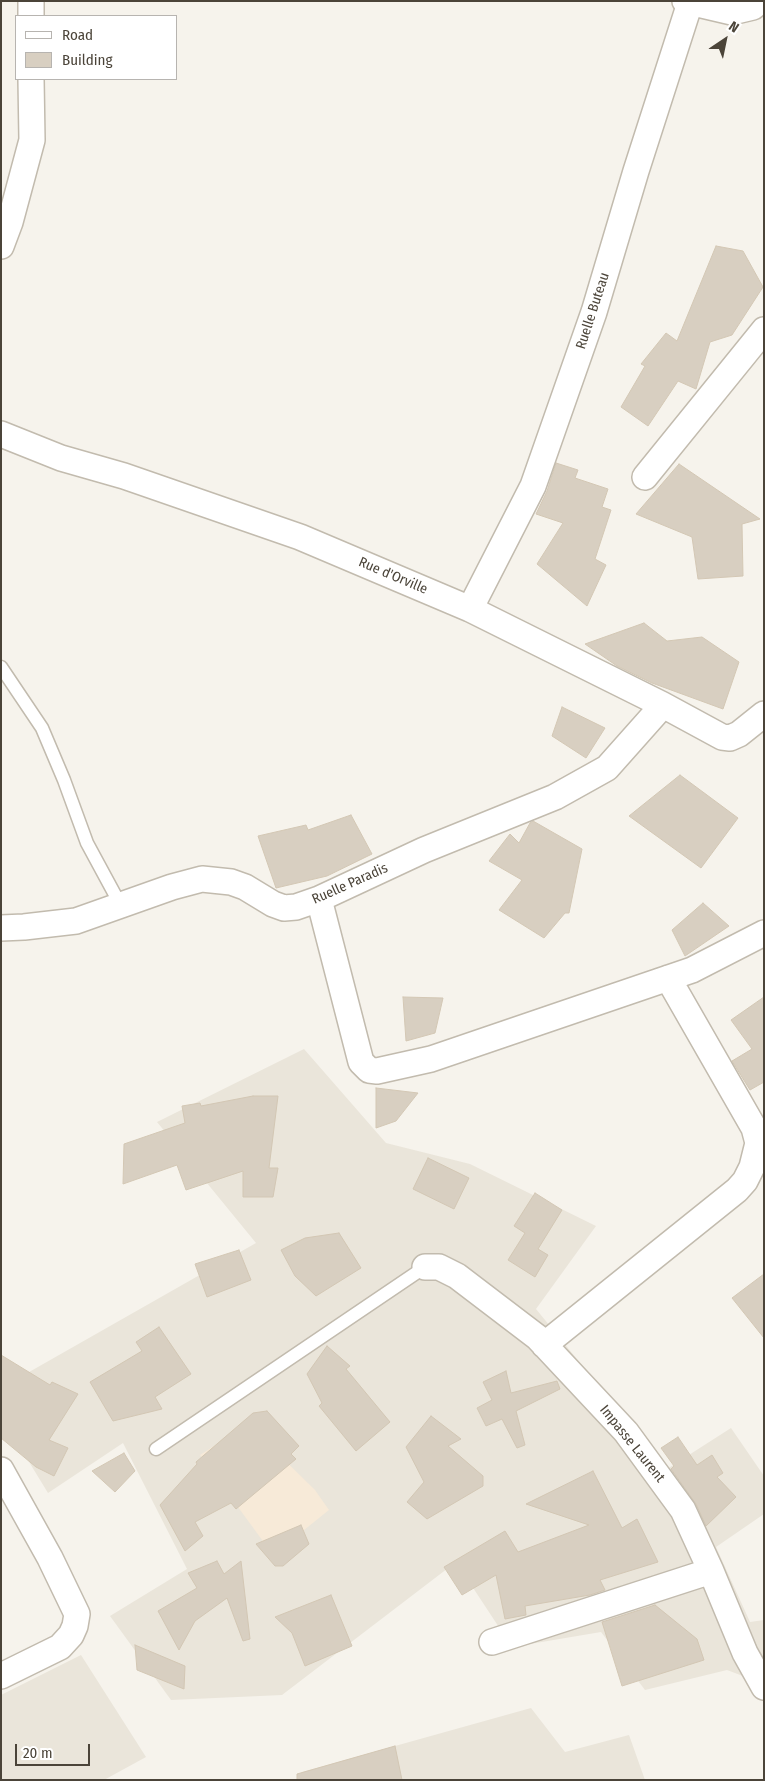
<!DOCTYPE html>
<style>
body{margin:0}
#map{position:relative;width:765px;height:1781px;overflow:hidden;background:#f6f3ec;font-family:"Fira Sans Condensed",sans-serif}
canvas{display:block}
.frame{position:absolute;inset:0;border:2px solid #4b4439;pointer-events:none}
.legend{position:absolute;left:15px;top:15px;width:162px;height:65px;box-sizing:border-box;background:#fff;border:1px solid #b7b4b0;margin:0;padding:6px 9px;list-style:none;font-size:15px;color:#4b4439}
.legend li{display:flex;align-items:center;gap:10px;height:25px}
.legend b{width:25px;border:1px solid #b7b4b0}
.north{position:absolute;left:700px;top:15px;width:50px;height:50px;-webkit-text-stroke:4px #fff;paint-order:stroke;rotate:34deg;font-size:14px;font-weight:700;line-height:20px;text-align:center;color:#4b4439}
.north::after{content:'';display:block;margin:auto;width:18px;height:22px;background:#4b4439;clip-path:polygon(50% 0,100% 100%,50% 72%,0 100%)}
.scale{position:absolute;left:15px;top:1744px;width:75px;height:22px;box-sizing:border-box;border:2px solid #4b4439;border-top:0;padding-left:6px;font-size:15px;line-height:18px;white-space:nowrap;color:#4b4439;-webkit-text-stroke:4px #fff;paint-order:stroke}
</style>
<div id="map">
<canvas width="765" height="1781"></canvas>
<div class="frame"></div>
<ul class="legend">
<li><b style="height:6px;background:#fff"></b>Road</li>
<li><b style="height:14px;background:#d8cfc1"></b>Building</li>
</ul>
<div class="north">N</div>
<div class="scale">20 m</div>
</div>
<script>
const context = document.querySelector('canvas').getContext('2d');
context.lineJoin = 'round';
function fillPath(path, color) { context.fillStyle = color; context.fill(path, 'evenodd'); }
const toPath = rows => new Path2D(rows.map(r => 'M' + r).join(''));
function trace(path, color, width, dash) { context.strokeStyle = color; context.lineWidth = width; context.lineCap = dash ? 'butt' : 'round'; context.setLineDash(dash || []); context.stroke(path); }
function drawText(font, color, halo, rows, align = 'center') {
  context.font = font + ' "Fira Sans Condensed",sans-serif'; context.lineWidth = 4; context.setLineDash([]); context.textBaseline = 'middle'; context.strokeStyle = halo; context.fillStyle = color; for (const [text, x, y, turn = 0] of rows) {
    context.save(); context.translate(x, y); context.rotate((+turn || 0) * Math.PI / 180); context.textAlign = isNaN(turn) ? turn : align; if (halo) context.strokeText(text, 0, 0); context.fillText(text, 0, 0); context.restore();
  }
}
const residential = toPath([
 [304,1049,386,1143,470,1164,596,1226,536,1309,667,1469,731,1428,764,1476,764,1514,716,1547,750,1622,764,1620,764,1684,727,1670,645,1690,601,1632,512,1647,456,1562,282,1695,171,1700,110,1616,187,1569,123,1443,48,1493,1,1416,1,1388,256,1243,157,1122],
 [81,1655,146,1757,104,1780,1,1780,1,1695],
 [531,1708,565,1752,629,1735,645,1780,307,1780,302,1772]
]);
const commercial = toPath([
 [248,1424,315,1490,329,1510,273,1555,200,1455]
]);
const building = toPath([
 [716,246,743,251,763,287,732,335,710,342,696,389,678,381,648,426,621,407,645,366,641,364,666,333,677,341,716,246],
 [556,463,578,470,575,478,608,489,602,507,611,510,595,559,606,565,587,606,537,564,563,523,536,514,547,491,556,463],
 [679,464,760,519,742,524,743,576,698,579,692,537,636,514,679,464],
 [644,623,667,641,702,637,739,662,723,709,652,683,617,666,585,644,644,623],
 [562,707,605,728,586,758,552,736,562,707],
 [680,775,738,818,701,868,629,816,680,775],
 [351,815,372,854,327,876,276,888,258,836,306,825,308,830,351,815],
 [533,821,582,849,569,913,565,913,544,938,499,910,522,880,489,861,510,834,519,843,530,823,533,821],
 [703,903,729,926,685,956,672,930,703,903],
 [403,997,443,998,435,1033,406,1041,403,997],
 [764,997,764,1082,750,1090,732,1061,752,1049,731,1020,764,997],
 [376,1088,418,1093,396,1121,376,1128,376,1088],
 [253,1096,278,1096,269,1168,278,1168,273,1197,243,1197,243,1171,186,1190,177,1165,123,1184,124,1144,185,1123,182,1106,200,1103,201,1106,253,1096],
 [428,1158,469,1178,454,1209,413,1189,428,1158],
 [535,1193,562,1210,538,1249,548,1255,535,1277,508,1260,525,1233,514,1226,535,1193],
 [339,1233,361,1268,316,1296,295,1276,281,1250,305,1238,339,1233],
 [239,1250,251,1280,207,1297,195,1264,239,1250],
 [764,1274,764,1338,732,1298,764,1274],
 [159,1327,191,1374,155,1397,162,1409,113,1421,90,1382,142,1351,136,1342,159,1327],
 [327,1346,350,1366,346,1369,390,1422,356,1451,319,1406,322,1403,307,1374,327,1346],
 [1,1355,50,1385,52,1382,78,1394,49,1440,68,1448,54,1476,36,1467,1,1438,1,1355],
 [506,1371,511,1393,557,1381,560,1389,516,1411,525,1445,517,1448,502,1419,486,1426,477,1408,492,1400,483,1382,506,1371],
 [267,1411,299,1446,291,1454,296,1459,236,1509,231,1503,195,1522,203,1536,185,1551,160,1505,197,1464,196,1462,253,1413,267,1411],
 [431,1416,461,1439,448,1446,483,1476,483,1486,427,1519,407,1502,424,1482,406,1447,431,1416],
 [678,1437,697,1465,712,1455,723,1473,717,1477,736,1497,706,1526,696,1504,671,1469,674,1466,661,1448,678,1437],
 [124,1453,135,1471,115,1492,92,1471,124,1453],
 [593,1471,622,1528,637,1519,658,1562,600,1580,605,1590,590,1595,525,1606,526,1615,505,1619,496,1575,462,1595,444,1567,505,1531,518,1552,589,1525,526,1504,593,1471],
 [301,1525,309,1544,283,1566,275,1566,256,1544,301,1525],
 [217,1561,224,1574,241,1561,250,1639,243,1641,227,1598,195,1621,179,1650,158,1611,197,1588,188,1573,217,1561],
 [331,1595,352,1646,305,1666,292,1633,275,1617,331,1595],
 [655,1605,697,1639,704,1660,622,1686,602,1622,655,1605],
 [135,1645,185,1666,184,1689,137,1670,135,1645],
 [395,1746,402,1780,297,1780,297,1774,395,1746]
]);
const service = toPath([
 [1,667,42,728,64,780,87,843,120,904],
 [156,1449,425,1267]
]);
const minor = toPath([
 [685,1,732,12,753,7,759,1],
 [31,16,31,1],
 [1,246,10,222,32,140,31,79],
 [1,434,61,458,124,476,300,537,470,609,663,705,722,737,730,738,739,734,764,714],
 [645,477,764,330],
 [470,609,533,486,594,312,636,171,690,3],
 [319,899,361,1062,369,1070,377,1071,431,1059,692,970,764,933],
 [1,928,24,927,76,921,172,887,202,879,231,882,245,887,273,904,284,908,296,907,319,899,424,850,555,797,607,768,663,705],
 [425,1267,439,1267,457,1276,537,1337,626,1432,683,1510,711,1571,745,1653,764,1687],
 [544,1345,737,1190,745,1181,752,1167,758,1143,754,1128,668,978],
 [1,1470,50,1558,77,1614,75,1626,71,1635,60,1647,1,1676],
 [492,1642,711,1571]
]);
const streetNames = [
 ["Ruelle Buteau",593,311,-72],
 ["Rue d'Orville",393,576,23],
 ["Ruelle Paradis",350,884,-24],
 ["Impasse Laurent",632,1444,51]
];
fillPath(residential, '#eae5da');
fillPath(commercial, '#f7ead8');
fillPath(building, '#d8cfc1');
trace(building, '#d3c7b4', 1);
trace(service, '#c2bbae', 15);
trace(minor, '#c2bbae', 28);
trace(service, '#fff', 12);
trace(minor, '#fff', 25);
drawText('14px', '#4b4439', '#fff', streetNames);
</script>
